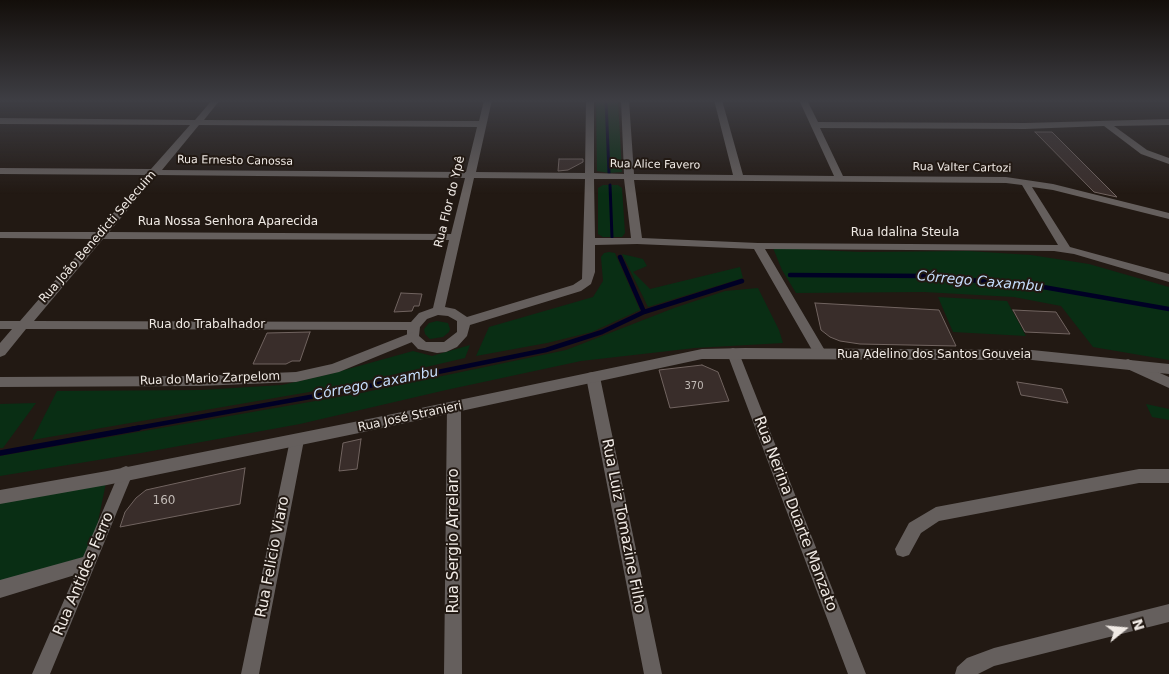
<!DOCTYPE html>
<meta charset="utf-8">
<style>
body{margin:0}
#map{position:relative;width:1169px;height:674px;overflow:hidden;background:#221913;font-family:"DejaVu Sans",sans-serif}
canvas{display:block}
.north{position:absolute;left:1099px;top:604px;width:50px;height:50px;-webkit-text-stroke:4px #221913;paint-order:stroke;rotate:73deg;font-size:14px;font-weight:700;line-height:20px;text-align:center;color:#f0eae5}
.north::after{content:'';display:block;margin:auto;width:18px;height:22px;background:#f0eae5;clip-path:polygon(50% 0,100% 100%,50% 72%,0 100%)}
</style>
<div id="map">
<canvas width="1169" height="674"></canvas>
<div class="north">N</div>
</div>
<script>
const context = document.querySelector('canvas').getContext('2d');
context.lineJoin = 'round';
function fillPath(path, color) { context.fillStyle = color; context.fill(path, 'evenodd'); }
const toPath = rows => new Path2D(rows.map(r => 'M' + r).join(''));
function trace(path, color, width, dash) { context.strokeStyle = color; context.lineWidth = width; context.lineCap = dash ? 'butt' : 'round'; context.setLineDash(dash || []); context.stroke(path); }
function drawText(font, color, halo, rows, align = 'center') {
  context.font = font + ' "DejaVu Sans",sans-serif'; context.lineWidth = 4; context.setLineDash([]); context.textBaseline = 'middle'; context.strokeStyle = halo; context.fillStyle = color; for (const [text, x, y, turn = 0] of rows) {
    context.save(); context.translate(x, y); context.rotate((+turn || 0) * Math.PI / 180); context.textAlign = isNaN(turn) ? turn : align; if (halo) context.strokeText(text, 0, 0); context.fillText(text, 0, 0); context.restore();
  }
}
const green = toPath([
 [596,100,618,100,622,172,609,173,597,171],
 [603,185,618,185,622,188,625,233,622,237,603,237,598,234,598,188],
 [773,248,861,252,968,251,1031,255,1089,264,1169,287,1169,360,1093,347,1061,306,1014,297,924,292,796,293,782,270],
 [609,252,615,253,640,310,592,332,547,343,476,356,489,327,593,297,603,281,601,257,604,253],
 [622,254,643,259,647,266,633,272,650,289,740,267,743,278,648,307],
 [758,288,779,330,783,343,695,348,581,361,446,390,300,424,141,453,0,476,0,456,361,393,566,350,674,308,725,291],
 [938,297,1007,301,1026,336,953,332],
 [437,321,448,323,450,329,449,332,443,337,430,339,425,334,424,329,429,323],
 [470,345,465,358,344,386,32,440,57,391,201,390,282,385,330,374,413,351,432,356],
 [36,403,3,448,0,448,0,404],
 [1146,404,1169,409,1169,420,1152,417],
 [106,483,91,555,0,582,0,503]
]);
const streamFar2 = toPath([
 [606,100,609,173],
 [610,185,612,237]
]);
const streamFar1 = toPath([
 [620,257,644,312],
 [790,275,928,276,1043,287,1169,309],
 [132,429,349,390,546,350,602,332,644,312,742,281]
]);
const stream = toPath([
 [0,453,139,428]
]);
const building = toPath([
 [1035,132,1052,132,1117,197,1094,192,1035,132],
 [559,159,583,159,583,162,568,170,558,171,559,159],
 [401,293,422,294,419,306,414,306,412,311,394,312,401,293],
 [815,303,939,310,956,346,860,344,840,341,830,337,821,330,815,303],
 [1013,310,1056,312,1070,334,1025,332,1013,310],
 [310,332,300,361,292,361,286,364,253,364,267,333,310,332],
 [702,365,718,372,729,401,670,408,659,370,702,365],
 [1017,382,1062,389,1068,403,1021,395,1017,382],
 [361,439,357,469,339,471,343,443,361,439],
 [245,468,240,504,120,527,125,512,136,498,146,490,245,468]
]);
const minor = toPath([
 [212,100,220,100,204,120,479,121,484,100,492,100,476,172,585,173,586,100,594,100,594,173,624,174,621,100,629,100,634,174,733,175,714,100,722,100,743,175,834,176,799,100,807,100,818,122,1025,123,1169,119,1169,125,1114,126,1147,150,1169,158,1169,164,1141,154,1104,126,1025,129,820,128,843,176,1006,177,1053,184,1169,213,1169,219,1053,190,1032,187,1070,247,1169,274,1169,282,1074,254,1054,251,765,249,827,354,826,357,821,359,816,357,754,249,637,244,595,245,595,272,591,284,581,291,470,325,467,336,457,347,446,352,437,353,418,349,407,337,407,330,26,329,5,355,0,357,0,343,12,329,0,329,0,321,20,321,91,239,0,238,0,232,97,232,146,175,0,174,0,168,151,169,190,125,0,124,0,118,195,120,212,100],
 [199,125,477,127,466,172,162,170,199,125],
 [157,175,465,178,451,234,109,232,157,175],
 [474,178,585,179,582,279,573,285,467,317,455,309,445,307,474,178],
 [594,179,624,179,631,238,595,238,594,179],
 [634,180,1006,183,1022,185,1058,245,758,243,642,238,634,180],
 [103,239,449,240,433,308,419,313,411,322,34,321,103,239],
 [438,315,448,316,457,321,457,332,444,342,426,342,419,336,420,327,427,319,438,315],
 [733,348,738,350,739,353,866,674,848,674,727,353,728,350,733,348],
 [1128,359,1169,377,1169,388,1123,367,1122,364,1123,361,1128,359],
 [593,372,598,373,600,377,662,674,644,674,586,377,588,373,593,372],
 [454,401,459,403,461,407,462,674,444,674,447,407,449,403,454,401],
 [297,434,302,436,304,440,259,674,241,674,290,440,292,436,297,434],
 [126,466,131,468,133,473,50,674,32,674,75,575,0,598,0,580,83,557,119,473,121,468,126,466],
 [1139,469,1169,469,1169,483,1139,483,939,521,921,533,909,555,903,557,897,555,895,549,909,523,936,507,1139,469],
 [1169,604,1169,622,994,666,978,674,955,674,957,667,967,658,994,648,1169,604]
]);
const tertiary = toPath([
 [413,332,417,334,419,337,417,340,339,372,296,382,199,386,0,387,0,377,199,376,296,372,332,364,413,332],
 [745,348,1032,350,1169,364,1169,374,1032,360,702,359,359,433,107,485,0,504,0,490,107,471,359,421,702,349,745,348]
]);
const numberNames = [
 ["370",694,386]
];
const farStreetnames = [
 ["Rua Ernesto Canossa",235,161,1],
 ["Rua Alice Favero",655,165,1],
 ["Rua Valter Cartozi",962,168,1]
];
const streetNames = [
 ["Rua Flor do Ypê",450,202,-76],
 ["Rua Nossa Senhora Aparecida",228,222],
 ["Rua Idalina Steula",905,233],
 ["Rua João Benedicti Selecuim",98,237,-49],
 ["Rua do Trabalhador",207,325],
 ["Rua Adelino dos Santos Gouveia",934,355],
 ["Rua do Mario Zarpelom",210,379,-2],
 ["Rua José Stranieri",410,417,-12]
];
const nearNumbernames = [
 ["160",164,501]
];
const waterNames = [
 ["Córrego Caxambu",980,282,5],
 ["Córrego Caxambu",376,384,-11]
];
const nearStreetnames = [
 ["Rua Nerina Duarte Manzato",795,514,69],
 ["Rua Luiz Tomazine Filho",623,526,79],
 ["Rua Sergio Arrelaro",454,541,-90],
 ["Rua Felicio Viaro",273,557,-79],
 ["Rua Antides Ferro",84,574,-67]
];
fillPath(green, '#092e14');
trace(streamFar2, '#000025', 3);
trace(streamFar1, '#000025', 4.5);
trace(stream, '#000025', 5.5);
fillPath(building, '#392d2a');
trace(building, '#716460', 1);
fillPath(minor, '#655f5d');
fillPath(tertiary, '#655f5d');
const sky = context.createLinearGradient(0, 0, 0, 194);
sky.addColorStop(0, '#130e0a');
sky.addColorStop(0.52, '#3e3e44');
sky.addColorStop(1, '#3e3e4400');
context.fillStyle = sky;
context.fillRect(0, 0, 1169, 194);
drawText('10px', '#c2bbb6', null, numberNames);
drawText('11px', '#f0eae5', '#221913', farStreetnames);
drawText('12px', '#f0eae5', '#221913', streetNames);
drawText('12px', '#c2bbb6', null, nearNumbernames);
drawText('italic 14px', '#c6defd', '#221913', waterNames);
drawText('15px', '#f0eae5', '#221913', nearStreetnames);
</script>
